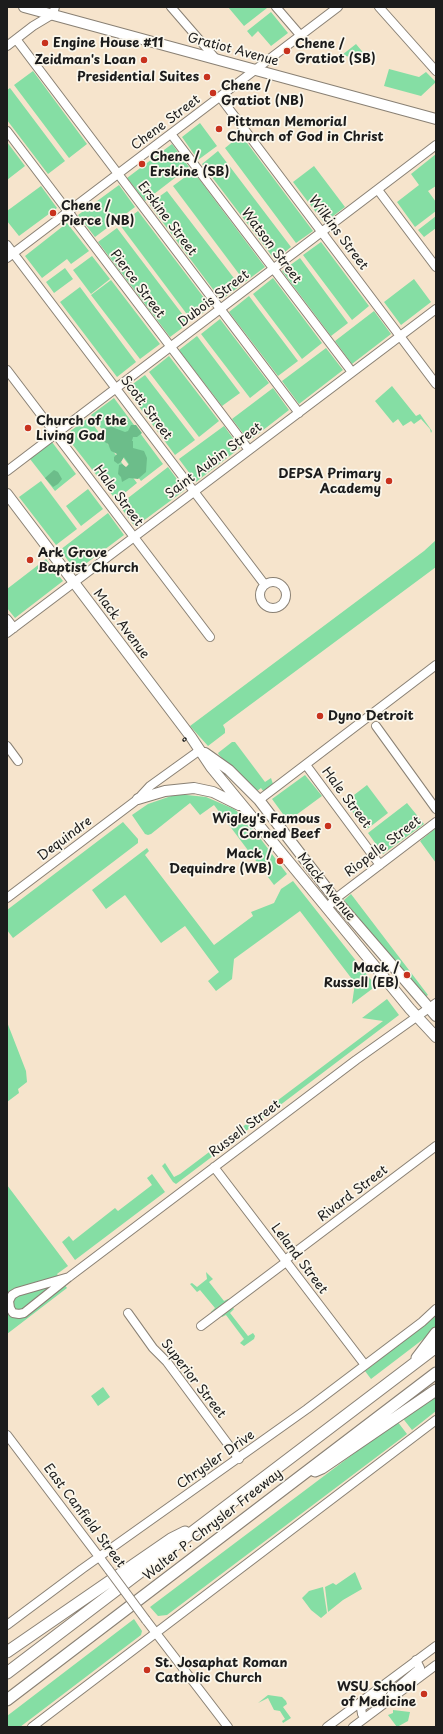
<!DOCTYPE html>
<style>
body{margin:0}
#map{position:relative;width:443px;height:1734px;overflow:hidden;background:#f6e4cc;font-family:"Playpen Sans",sans-serif}
canvas{display:block}
.frame{position:absolute;inset:0;border:8px solid #1c1c1c;pointer-events:none}
</style>
<div id="map">
<canvas width="443" height="1734"></canvas>
<div class="frame"></div>
</div>
<script>
const context = document.querySelector('canvas').getContext('2d');
context.lineJoin = 'round';
function fillPath(path, color) { context.fillStyle = color; context.fill(path, 'evenodd'); }
const toPath = rows => new Path2D(rows.map(r => 'M' + r).join(''));
function trace(path, color, width, dash) { context.strokeStyle = color; context.lineWidth = width; context.lineCap = dash ? 'butt' : 'round'; context.setLineDash(dash || []); context.stroke(path); }
function drawText(font, color, halo, rows, align = 'center') {
  context.font = font + ' "Playpen Sans",sans-serif'; context.lineWidth = 3.5; context.setLineDash([]); context.textBaseline = 'middle'; context.strokeStyle = halo; context.fillStyle = color; for (const [text, x, y, turn = 0] of rows) {
    context.save(); context.translate(x, y); context.rotate((+turn || 0) * Math.PI / 180); context.textAlign = isNaN(turn) ? turn : align; if (halo) context.strokeText(text, 0, 0); context.fillText(text, 0, 0); context.restore();
  }
}
const green = toPath([
 [228,7,266,7,267,8,244,26],
 [271,12,288,33,271,46,258,31,252,37,247,31],
 [356,44,371,62,342,55],
 [389,69,419,77,426,72,436,82,421,96,384,86],
 [33,71,87,144,69,158,14,85],
 [10,88,65,161,48,174,7,120,7,90],
 [200,123,217,146,198,160,182,137],
 [241,135,313,231,296,243,225,148],
 [7,142,25,166,7,180],
 [172,144,189,167,145,201,127,178],
 [218,151,291,247,275,260,202,164],
 [436,154,436,186,428,191,436,202,436,211,415,227,397,202,419,185,411,174],
 [314,166,345,207,324,223,293,182],
 [193,171,265,267,245,282,173,186],
 [119,185,135,207,95,237,78,215],
 [41,186,57,208,19,236,7,221,7,211],
 [167,191,240,286,221,300,149,204],
 [138,211,211,307,192,321,120,225],
 [436,216,436,228,424,237,418,230],
 [67,223,89,251,71,264,67,259,42,278,25,256],
 [117,228,189,323,170,337,98,242],
 [321,242,369,306,352,320,303,255],
 [92,256,110,279,91,294,73,270],
 [300,258,348,323,331,336,282,271],
 [65,268,73,279,54,293,46,282],
 [273,278,322,343,302,359,253,294],
 [414,279,431,302,401,325,384,302],
 [111,280,160,344,140,359,91,295],
 [80,287,136,362,117,377,60,302],
 [249,296,298,361,278,376,229,312],
 [374,311,391,334,352,364,335,341],
 [220,319,269,383,250,398,201,334],
 [197,336,240,393,222,406,179,350],
 [326,348,343,370,299,404,282,381],
 [169,356,219,421,199,437,149,372],
 [145,375,195,440,175,455,126,389],
 [392,386,416,416,420,414,432,431,431,433,430,429,421,419,414,424,411,421,403,426,398,419,393,423,375,401],
 [273,388,289,410,249,441,232,419],
 [114,398,163,464,141,481,91,415],
 [88,418,137,483,116,500,65,435],
 [224,426,240,448,196,482,179,459],
 [52,442,76,474,55,491,30,459],
 [168,467,185,490,135,527,119,505],
 [41,481,77,529,56,545,19,497],
 [88,489,103,509,81,526,66,506],
 [108,513,124,535,76,571,60,550],
 [436,540,436,567,223,725,225,729,225,733,208,746,190,726,424,551],
 [46,559,63,581,15,618,7,608,7,589],
 [232,742,235,742,265,782,271,778,273,784,264,792,261,788,257,791,219,755,218,753],
 [305,775,322,796,288,821,272,799],
 [367,785,388,813,366,830,345,802],
 [177,794,206,797,234,809,245,818,287,874,274,885,214,805,200,815,190,803,151,834,148,835,145,834,132,815,148,804],
 [407,803,424,824,383,854,368,833],
 [123,822,138,839,138,843,13,938,7,930,7,910],
 [436,828,436,863,420,841],
 [147,848,149,851,145,855,214,945,253,916,251,912,274,903,281,889,293,881,376,986,352,1004,355,983,300,911,234,959,232,979,216,991,208,981,219,972,185,926,161,943,125,895,106,909,92,890],
 [351,894,428,995,425,997,346,903,344,900],
 [387,999,399,1015,176,1184,173,1182,162,1166,165,1163,174,1177,180,1174,383,1021,362,1018],
 [7,1022,26,1071,27,1082,18,1089,19,1093,7,1102],
 [152,1174,165,1192,75,1260,62,1242,69,1236,73,1241,115,1208,118,1211,152,1185,147,1178],
 [7,1185,68,1266,57,1274,67,1288,7,1334],
 [206,1272,213,1279,209,1282,224,1301,228,1299,230,1301,212,1314,211,1312,215,1308,200,1290,197,1292,190,1284,192,1283,197,1287,207,1279],
 [232,1306,234,1309,230,1313,248,1336,253,1333,255,1336,254,1339,244,1346,240,1343,244,1339,226,1315,222,1317,221,1315],
 [436,1316,436,1327,430,1334,371,1379,365,1371],
 [103,1387,110,1397,98,1406,91,1396],
 [436,1395,436,1411,412,1430,401,1416],
 [397,1421,407,1434,167,1615,158,1616,150,1607],
 [355,1572,362,1589,343,1600,328,1612,325,1587,333,1583,336,1585],
 [323,1587,327,1613,321,1618,311,1610,302,1598,309,1591],
 [134,1619,142,1631,141,1635,20,1727,7,1727,7,1716],
 [268,1695,282,1697,286,1701,287,1704,283,1707,291,1718,283,1723,282,1721,285,1719,280,1711,274,1710,268,1698,258,1703],
 [393,1710,410,1712,408,1721,397,1727,388,1715,393,1713]
]);
const forest = toPath([
 [131,425,136,425,142,433,137,437,133,437,132,441,133,441,133,448,144,451,147,458,146,472,138,479,129,478,122,482,121,477,118,474,119,465,122,464,126,467,129,464,124,457,121,462,118,464,114,461,114,457,117,454,111,451,108,444,103,441,103,434,104,428,112,427,125,432,128,431],
 [54,470,58,472,62,479,58,484,53,487,45,478]
]);
const minor = toPath([
 [171,7,216,59],
 [276,7,301,36],
 [379,7,436,71],
 [16,39,299,413],
 [7,46,33,26,53,14,55,7],
 [220,97,436,384],
 [7,131,249,450],
 [171,134,352,372],
 [378,190,436,267],
 [7,245,265,585],
 [7,258,338,7],
 [7,370,210,637],
 [7,471,436,145],
 '260 595a13 13 0 1 1 26 0a13 13 0 1 1-26 0Z',
 [7,619,14,628],
 [7,633,436,309],
 [376,726,436,809],
 [7,746,18,761],
 [306,765,380,865],
 [259,800,436,665],
 [7,898,138,799,150,786,200,750],
 [327,908,335,899,436,822],
 [214,1167,365,1365],
 [285,1260,436,1146],
 [69,1277,356,1060,436,1003],
 [69,1277,24,1313,19,1314,13,1313,10,1308,9,1301,12,1295,17,1292,69,1277],
 [128,1313,153,1348,167,1362,239,1459],
 [201,1326,286,1262],
 [7,1435,109,1570],
 [146,1620,228,1727],
 [7,1625,82,1569,307,1409,422,1322,436,1309],
 [391,1695,399,1686,420,1668,416,1660],
 [365,1718,362,1714,361,1708,381,1694,387,1685],
 [32,1727,436,1420],
 [327,1727,436,1646],
 [353,1727,436,1665]
]);
const major = toPath([
 [24,7,436,119],
 [7,494,191,737,211,767,410,1009,436,1037],
 [205,753,229,770,259,800,335,899,436,1016],
 [138,799,165,791,194,788,213,792,239,805]
]);
const highway = toPath([
 [417,1358,436,1333],
 [315,1471,322,1468,436,1390],
 [7,1652,171,1539,185,1532],
 [7,1673,436,1347],
 [7,1700,436,1373]
]);
const rail = toPath([
 [184,740,185,739]
]);
const minorBridge = toPath([
 [109,1570,146,1620]
]);
const markers = [
 [45,43,4,"#c8321e"],
 [287,51,4,"#c8321e"],
 [144,60,4,"#c8321e"],
 [207,77,4,"#c8321e"],
 [213,93,4,"#c8321e"],
 [219,129,4,"#c8321e"],
 [142,164,4,"#c8321e"],
 [53,213,4,"#c8321e"],
 [28,428,4,"#c8321e"],
 [389,481,4,"#c8321e"],
 [30,560,4,"#c8321e"],
 [320,716,4,"#c8321e"],
 [328,826,4,"#c8321e"],
 [280,861,4,"#c8321e"],
 [407,975,4,"#c8321e"],
 [147,1670,4,"#c8321e"],
 [424,1694,4,"#c8321e"]
];
const poiNames = [
 ["Engine House #11",53,43],
 ["Chene /",295,44],
 ["Gratiot (SB)",295,59],
 ["Zeidman's Loan",136,60,"right"],
 ["Presidential Suites",199,77,"right"],
 ["Chene /",221,86],
 ["Gratiot (NB)",221,101],
 ["Pittman Memorial",227,122],
 ["Church of God in Christ",227,137],
 ["Chene /",150,157],
 ["Erskine (SB)",150,172],
 ["Chene /",61,206],
 ["Pierce (NB)",61,221],
 ["Church of the",36,421],
 ["Living God",36,436],
 ["DEPSA Primary",381,474,"right"],
 ["Academy",381,489,"right"],
 ["Ark Grove",38,553],
 ["Baptist Church",38,568],
 ["Dyno Detroit",328,716],
 ["Wigley's Famous",320,819,"right"],
 ["Corned Beef",320,834,"right"],
 ["Mack /",272,854,"right"],
 ["Dequindre (WB)",272,869,"right"],
 ["Mack /",399,968,"right"],
 ["Russell (EB)",399,983,"right"],
 ["St. Josaphat Roman",155,1663],
 ["Catholic Church",155,1678],
 ["WSU School",416,1687,"right"],
 ["of Medicine",416,1702,"right"]
];
const streetNames = [
 ["Gratiot Avenue",233,50,15],
 ["Chene Street",166,123,-37],
 ["Erskine Street",167,219,53],
 ["Wilkins Street",338,233,53],
 ["Watson Street",271,246,53],
 ["Pierce Street",137,284,53],
 ["Dubois Street",214,299,-37],
 ["Scott Street",146,408,53],
 ["Saint Aubin Street",214,461,-37],
 ["Hale Street",118,496,53],
 ["Mack Avenue",121,624,53],
 ["Hale Street",346,798,53],
 ["Dequindre",65,839,-37],
 ["Riopelle Street",383,847,-37],
 ["Mack Avenue",326,887,51],
 ["Russell Street",245,1129,-37],
 ["Rivard Street",353,1194,-37],
 ["Leland Street",299,1259,53],
 ["Superior Street",193,1379,52],
 ["Chrysler Drive",216,1460,-35],
 ["East Canfield Street",84,1516,53],
 ["Walter P. Chrysler Freeway",213,1525,-38]
];
fillPath(green, '#85dea4');
fillPath(forest, '#6cbd8a');
trace(minor, '#898074', 10);
trace(major, '#898074', 12);
trace(highway, '#898074', 13);
trace(minor, '#fff', 8);
trace(major, '#fff', 10);
trace(highway, '#fff', 11);
trace(rail, '#1c1c1c', 3.5);
trace(rail, '#fbf7ec', 2, [6]);
trace(minorBridge, '#898074', 10, []);
trace(minorBridge, '#fff', 8);
for (const [x, y, r, color] of markers) { const dot = new Path2D(); dot.arc(x, y, r, 0, 2 * Math.PI); context.fillStyle = color; context.fill(dot); trace(dot, '#fbf7ec', 1.5); }
drawText('bold 13px', '#1c1c1c', '#fbf7ec', poiNames, 'left');
drawText('13px', '#1c1c1c', '#fbf7ec', streetNames);
</script>
